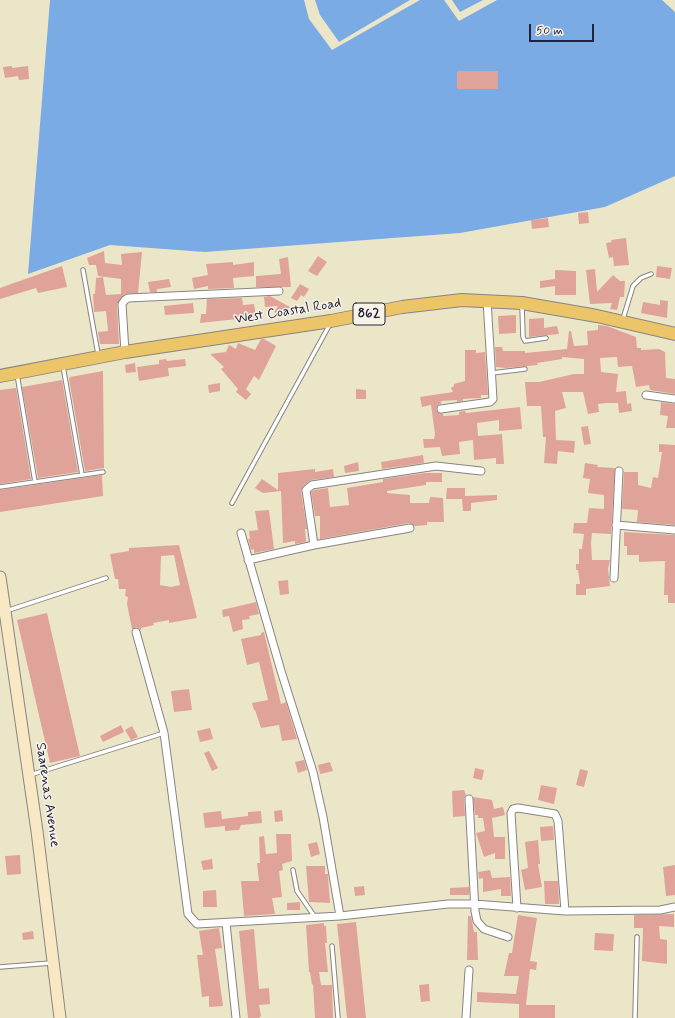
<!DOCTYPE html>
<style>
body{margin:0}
#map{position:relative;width:675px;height:1018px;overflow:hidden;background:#ece6c9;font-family:Mynerve,sans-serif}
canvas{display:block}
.scale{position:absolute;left:529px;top:24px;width:65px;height:18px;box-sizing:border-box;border:2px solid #22223b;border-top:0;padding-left:5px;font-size:12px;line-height:14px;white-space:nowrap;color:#22223b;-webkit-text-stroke:3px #f7f3e8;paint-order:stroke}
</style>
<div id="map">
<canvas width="675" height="1018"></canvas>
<div class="scale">50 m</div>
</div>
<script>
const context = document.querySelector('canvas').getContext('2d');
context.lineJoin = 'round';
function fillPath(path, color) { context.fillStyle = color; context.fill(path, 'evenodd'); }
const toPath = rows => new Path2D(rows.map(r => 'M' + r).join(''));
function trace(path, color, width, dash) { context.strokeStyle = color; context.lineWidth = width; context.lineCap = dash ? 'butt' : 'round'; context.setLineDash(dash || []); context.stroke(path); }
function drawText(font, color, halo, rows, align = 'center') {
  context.font = font + ' Mynerve,sans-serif'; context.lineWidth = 3; context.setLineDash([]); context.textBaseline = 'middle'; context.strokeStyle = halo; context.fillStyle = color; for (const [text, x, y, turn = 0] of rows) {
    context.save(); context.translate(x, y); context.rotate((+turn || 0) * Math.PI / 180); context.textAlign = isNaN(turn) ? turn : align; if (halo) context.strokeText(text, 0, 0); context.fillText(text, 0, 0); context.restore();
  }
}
const water = toPath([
 [50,0,304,0,309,19,332,50,420,0,444,0,459,21,497,0,662,0,675,12,675,176,605,207,460,233,205,252,110,245,28,274],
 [315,0,410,0,339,42,320,15],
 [452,0,483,0,460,12]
]);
const building = toPath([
 [12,66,12,68,28,66,29,79,19,80,18,76,5,78,3,67],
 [457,71,498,71,498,89,457,89],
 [588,212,589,223,579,224,578,213],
 [548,218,549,227,532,229,531,220],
 [626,238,629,265,614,266,613,257,609,258,606,243,612,242,611,240],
 [104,251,105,263,122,265,121,254,142,252,138,293,125,294,117,304,119,344,100,344,98,332,108,331,106,311,94,312,93,294,95,294,96,278,103,277,106,295,121,294,121,279,98,276,96,265,89,265,87,258],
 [318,256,327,262,317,276,308,271],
 [288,257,291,287,256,287,256,276,281,274,279,259],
 [233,262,233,265,254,262,254,276,233,278,234,288,208,289,208,286,194,289,192,278,208,275,206,264],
 [62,266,67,287,38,293,36,288,0,299,0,288],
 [657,266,672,268,670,279,656,277],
 [595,269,597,292,613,275,620,281,625,281,624,297,620,297,617,310,610,309,612,303,590,304,586,270],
 [555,270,576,271,576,295,555,295,555,286,540,288,540,281,555,279],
 [169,279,171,287,157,289,157,292,150,292,148,282],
 [300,284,309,289,304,297,301,295,297,301,291,298],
 [270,296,290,307,285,317,274,312,278,306,265,307,264,297],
 [242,298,243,305,254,304,256,317,200,323,201,314,206,314,207,299],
 [660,300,668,301,667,318,641,313,643,302,660,305],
 [193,303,194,313,165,315,164,306],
 [516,315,516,333,499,334,498,316],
 [544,318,544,328,557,326,559,334,529,337,529,319],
 [598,325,607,326,636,337,637,348,641,348,641,350,659,349,665,352,666,378,675,379,675,394,650,390,649,385,636,387,632,366,618,367,617,357,600,358,601,372,618,374,616,392,626,391,627,404,631,403,632,411,619,413,618,403,606,403,598,404,599,412,588,414,583,392,562,392,566,408,555,411,556,440,575,441,574,453,558,451,557,464,544,463,546,437,543,437,541,406,527,406,525,382,539,382,574,374,584,374,584,359,562,357,562,359,537,363,538,365,506,368,496,367,495,347,502,347,503,351,525,351,525,353,567,349,569,331,571,331,574,346,588,345,587,331,598,330],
 [261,339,264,339,276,346,259,380,254,376,246,389,251,394,246,400,236,392,238,389,221,369,224,367,210,354,226,352,229,345,236,349,238,343,255,350],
 [465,350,476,350,476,353,485,352,488,395,481,395,481,398,463,399,463,401,457,402,457,400,441,401,441,404,438,405,436,410,439,413,443,414,443,416,459,415,459,412,465,411,466,413,520,407,522,429,499,431,499,420,477,423,478,436,502,434,504,464,496,464,496,458,474,460,473,440,459,442,460,454,442,456,440,447,424,448,423,439,434,439,435,434,431,405,422,407,420,397,453,392,451,388,454,386,454,384,465,381],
 [166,359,167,361,185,359,186,366,168,368,169,376,139,381,137,367,159,364,159,360],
 [135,363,136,372,126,373,125,365],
 [103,371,104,468,85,471,69,379,70,377],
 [62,380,78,472,38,478,22,387],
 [220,383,220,391,209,393,208,385],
 [16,388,31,479,0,484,0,390],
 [356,389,366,390,366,399,356,399],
 [661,402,675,404,675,428,666,428,668,416,660,415],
 [588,426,591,444,584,445,581,427],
 [659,444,675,445,675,525,637,522,638,510,622,509,624,472,638,472,638,485,651,488,653,477,658,478,662,452,659,452],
 [423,455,424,463,382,469,381,462],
 [358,462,359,471,345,473,344,466],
 [585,463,598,465,597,467,615,468,611,534,592,533,591,543,592,560,610,560,608,569,610,586,586,589,586,595,576,595,576,584,580,584,578,570,576,570,576,564,579,564,579,549,582,549,584,534,573,533,574,523,587,523,589,508,604,509,604,495,588,493,590,479,583,478],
 [315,469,315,472,333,469,334,477,311,480,303,486,301,491,307,529,305,529,306,542,295,544,295,541,283,543,281,491,263,493,255,488,262,479,278,490,278,473],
 [425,473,442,473,442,482,426,482,426,485,387,491,387,493,410,495,410,503,429,503,430,497,443,498,444,522,427,522,427,525,415,526,409,523,320,539,320,516,315,516,311,492,314,490,328,488,330,507,349,505,347,488,383,482,383,479],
 [102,475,103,496,0,512,0,490],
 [447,488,465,488,465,496,497,495,497,500,471,503,471,511,463,511,462,499,446,499],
 [269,510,274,549,254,553,254,549,251,550,248,539,250,539,249,531,258,530,255,511],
 [624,532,675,535,675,603,668,603,668,595,664,595,665,561,639,562,639,555,627,555,627,546,624,546],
 [179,545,197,618,169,623,169,620,153,623,154,625,141,628,141,630,137,627,132,629,127,604,128,597,125,596,126,589,119,589,118,579,115,579,110,554,129,551,129,548],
 [174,555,180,585,171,587,160,585,161,556],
 [288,580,289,594,280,595,278,581],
 [256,602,259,614,249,616,250,619,242,620,243,629,233,632,229,616,223,617,222,610],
 [47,613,80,756,50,763,17,620],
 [264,632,281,704,286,702,297,739,282,741,279,725,261,728,255,710,254,710,252,703,268,700,259,662,247,665,241,639,261,635,261,633],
 [189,689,192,710,174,712,171,691],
 [121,725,124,732,103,742,100,736],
 [132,726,138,737,131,740,125,730],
 [210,728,213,739,200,742,197,731],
 [209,751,218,768,212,771,204,753],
 [304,760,307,770,298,773,295,762],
 [330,762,333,771,320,774,318,765],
 [475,768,484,770,482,780,473,778],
 [580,769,588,771,584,787,576,785],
 [541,785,557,788,554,804,538,800],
 [464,790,466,795,464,799,465,816,453,817,452,791],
 [473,797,492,800,494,809,503,807,505,815,492,818,494,837,505,837,505,859,495,859,495,853,484,857,476,833,485,831,483,818,478,818,478,815,475,815],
 [282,810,283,821,275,822,274,811],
 [221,811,222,819,248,816,248,812,261,811,262,823,241,825,239,830,225,831,225,826,205,828,203,813],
 [553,826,554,840,541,841,540,827],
 [276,834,291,834,292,861,282,864,283,870,279,871,282,897,272,898,275,914,244,916,241,881,259,881,257,863,260,863,259,837,264,836,266,854,277,853],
 [538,840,540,864,538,864,542,887,525,890,521,870,528,868,525,842],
 [317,842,320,854,311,857,308,844],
 [20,855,21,874,7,875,5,856],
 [212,859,213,869,203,870,201,861],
 [675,865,675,895,666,896,663,867],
 [306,866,325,866,325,874,328,874,328,877,330,903,309,902],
 [490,870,492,878,510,877,511,896,501,896,501,889,483,892,483,878,479,879,478,872],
 [544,881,558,881,559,904,545,904],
 [364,886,365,895,355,896,354,887],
 [469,887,469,895,450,895,450,888],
 [216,890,217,907,203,907,203,891],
 [300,902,300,910,287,910,287,903],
 [674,914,674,927,659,926,660,939,667,940,667,964,642,961,643,928,634,928,634,915],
 [518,915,537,918,530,961,537,962,536,970,530,969,526,1005,555,1005,555,1018,519,1018,519,1004,477,1002,477,992,516,994,519,976,504,976,509,953,512,953],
 [468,916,471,916,474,932,477,932,478,960,467,960],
 [356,922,366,1018,347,1018,337,924],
 [324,923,324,926,326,926,327,943,325,943,328,972,319,972,321,985,332,985,333,1018,315,1018,313,984,312,985,310,972,309,972,306,925],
 [219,928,222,948,215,949,223,1006,209,1007,209,996,202,997,197,955,203,955,199,931],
 [254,929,259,989,269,988,270,1004,259,1005,261,1016,259,1018,248,1018,239,931],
 [33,931,34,939,23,940,22,933],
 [595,933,614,934,613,951,594,950],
 [429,984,430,1001,421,1002,419,985]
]);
const lane = toPath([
 [83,270,98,354],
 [522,306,523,337,525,341,546,338],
 [623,319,633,286,641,278,651,274],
 [63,366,82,475],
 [492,373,525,369],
 [17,374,35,482],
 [0,487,103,472],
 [232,503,330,324],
 [6,611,106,578],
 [30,775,164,733],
 [293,870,297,891,315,917],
 [332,946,338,1018],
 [0,967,51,963],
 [635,1018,637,937]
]);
const street = toPath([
 [125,352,122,304,125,300,128,298,279,291],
 [646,395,675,399],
 [441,409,490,402,493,399,487,300],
 [616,525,675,530],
 [241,533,281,671,313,772,323,817,340,916],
 [314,545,306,490,312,485,436,466,481,471],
 [248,560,314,545,410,528],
 [614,578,619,471],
 [136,632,164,733,188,914,197,924,340,916,448,904,474,904,565,911,660,910,675,907],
 [469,799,475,911,477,921,484,929,508,937],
 [517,908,511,813,513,809,518,808,555,814,558,821,565,911],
 [226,923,236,1018],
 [466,1018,469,970]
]);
const secondary = toPath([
 [0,577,37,831,60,1018]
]);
const primary = toPath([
 [0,376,125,352,331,321,402,307,462,300,522,303,597,316,675,334]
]);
const shields = [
 [369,314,32]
];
const shieldNames = [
 ["862",369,314]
];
const streetNames = [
 ["West Coastal Road",288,312,-9],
 ["Saarenas Avenue",47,795,82]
];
fillPath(water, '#7aabe5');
fillPath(building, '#e0a399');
trace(lane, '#878482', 5.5);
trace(street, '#878482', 9);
trace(secondary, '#878482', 13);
trace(primary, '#878482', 14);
trace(lane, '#fff', 3.5);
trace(street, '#fff', 7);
trace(secondary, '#f8e8c3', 11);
trace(primary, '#edc569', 12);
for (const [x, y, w] of shields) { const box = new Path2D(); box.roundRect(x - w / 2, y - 11, w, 22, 3); context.fillStyle = '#f7f3e8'; context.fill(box); trace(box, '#22223b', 1); }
drawText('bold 13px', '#22223b', null, shieldNames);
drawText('14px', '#22223b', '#f7f3e8', streetNames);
</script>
